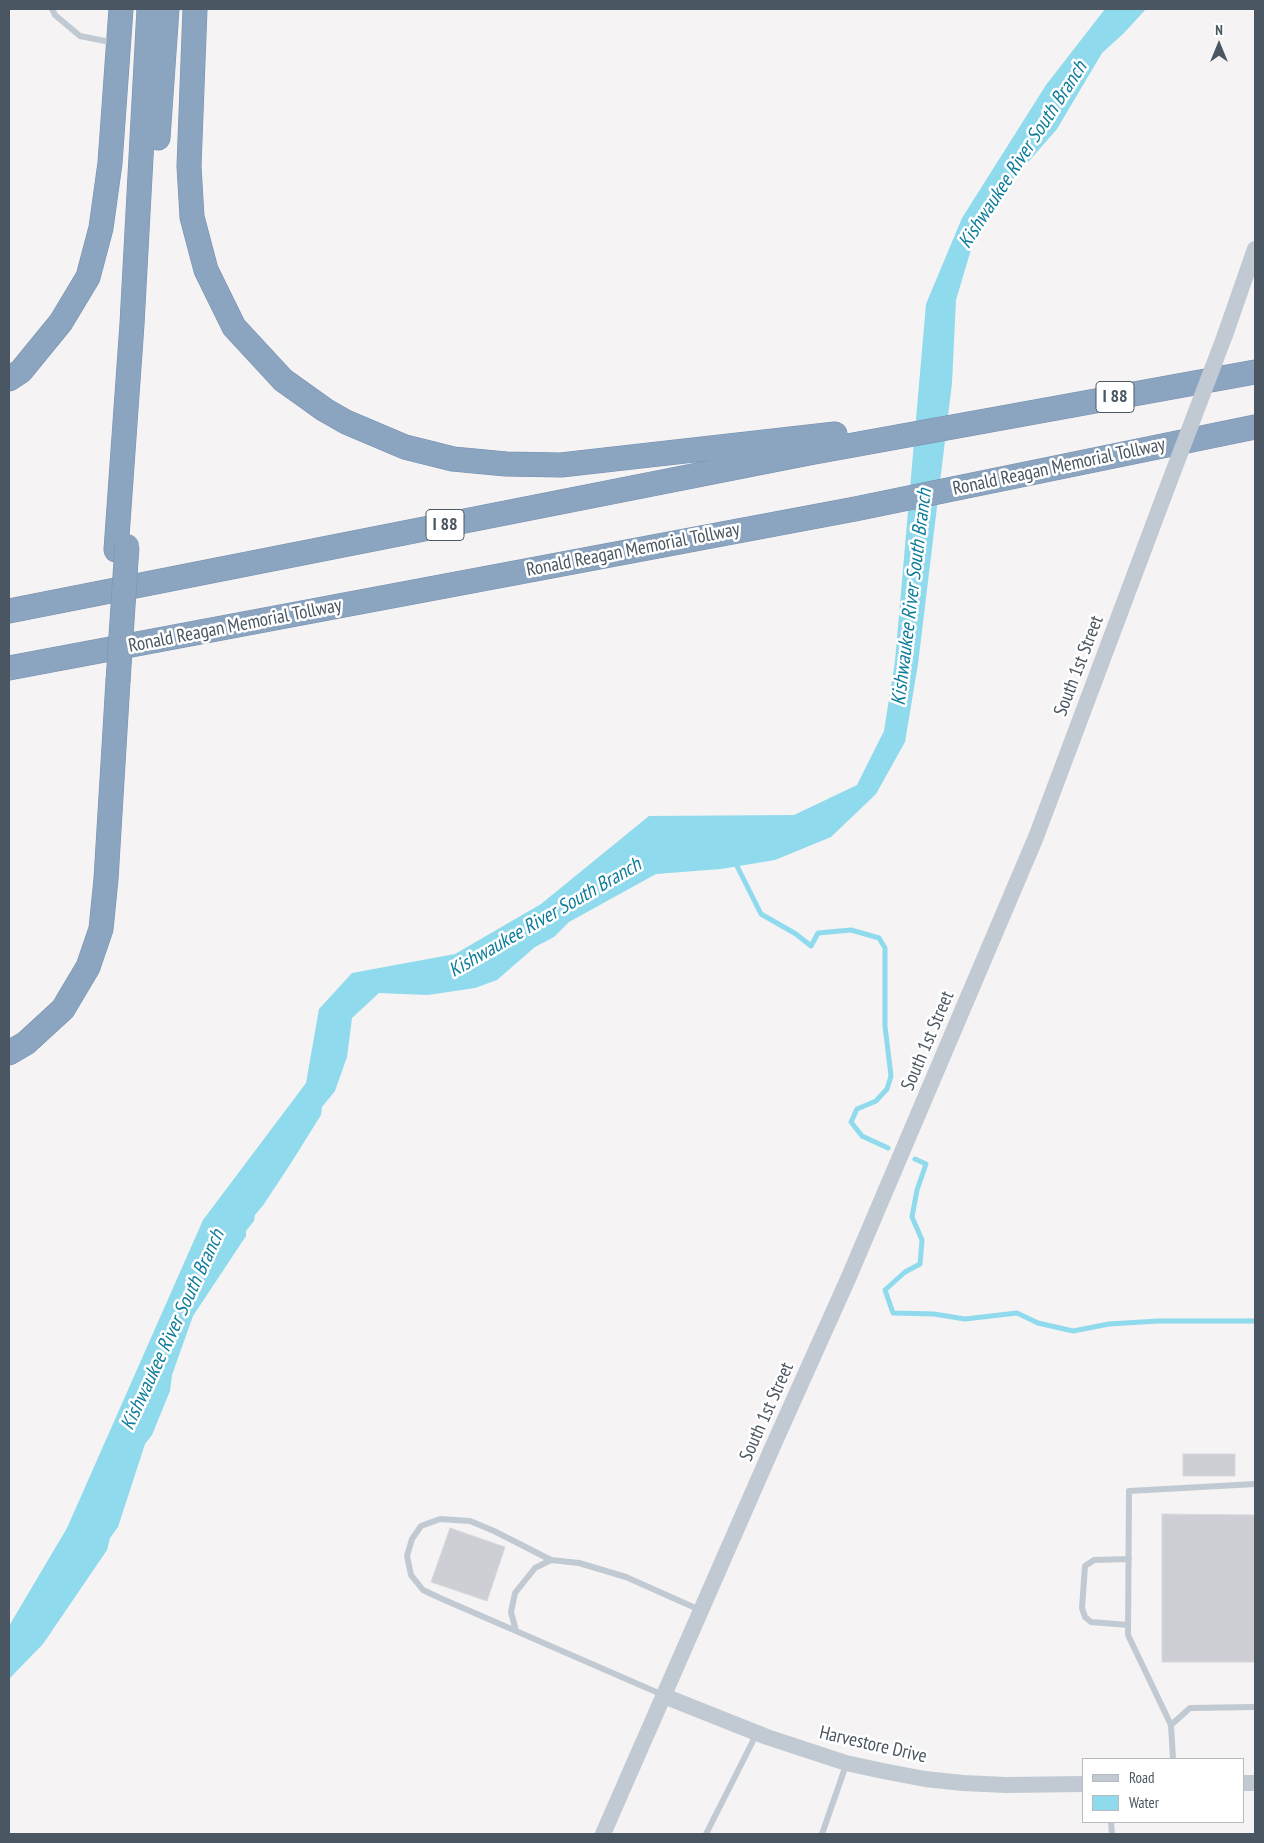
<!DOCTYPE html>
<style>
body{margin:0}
#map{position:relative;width:1264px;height:1843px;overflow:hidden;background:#f5f3f3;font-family:"PT Sans Narrow",sans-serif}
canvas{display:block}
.frame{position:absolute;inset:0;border:10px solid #4a5661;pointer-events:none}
.legend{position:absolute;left:1082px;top:1758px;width:162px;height:65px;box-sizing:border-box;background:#fff;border:1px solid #b7bbc0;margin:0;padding:6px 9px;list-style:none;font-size:15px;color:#4a5661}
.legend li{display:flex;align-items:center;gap:10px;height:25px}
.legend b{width:25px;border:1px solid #b7bbc0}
.north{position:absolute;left:1194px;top:20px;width:50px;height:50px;-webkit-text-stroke:4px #fff;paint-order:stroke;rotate:0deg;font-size:14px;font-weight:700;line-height:20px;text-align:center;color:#4a5661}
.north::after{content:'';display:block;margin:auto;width:18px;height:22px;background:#4a5661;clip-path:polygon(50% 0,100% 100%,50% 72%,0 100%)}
</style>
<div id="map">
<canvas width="1264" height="1843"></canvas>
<div class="frame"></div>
<ul class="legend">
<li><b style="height:6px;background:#c1cad2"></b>Road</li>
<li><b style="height:14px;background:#90daee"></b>Water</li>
</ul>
<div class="north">N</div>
</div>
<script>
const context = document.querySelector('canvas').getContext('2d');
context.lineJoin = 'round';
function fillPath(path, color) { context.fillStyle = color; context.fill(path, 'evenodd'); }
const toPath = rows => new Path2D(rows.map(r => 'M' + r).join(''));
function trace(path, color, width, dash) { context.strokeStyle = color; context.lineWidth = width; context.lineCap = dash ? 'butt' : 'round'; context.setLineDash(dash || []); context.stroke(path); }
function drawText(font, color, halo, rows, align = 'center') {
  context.font = font + ' "PT Sans Narrow",sans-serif'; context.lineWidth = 5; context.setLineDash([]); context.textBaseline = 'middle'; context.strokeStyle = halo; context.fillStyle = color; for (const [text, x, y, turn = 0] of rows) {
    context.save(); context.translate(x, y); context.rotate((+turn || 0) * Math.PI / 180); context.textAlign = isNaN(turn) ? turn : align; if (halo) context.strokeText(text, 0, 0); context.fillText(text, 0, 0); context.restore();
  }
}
const water = toPath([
 [1105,9,1146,9,1124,33,1102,53,1057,129,981,216,956,300,952,383,918,664,905,742,876,794,831,837,775,860,721,869,656,874,569,922,554,937,535,947,497,980,475,988,428,995,379,993,352,1018,347,1057,335,1091,322,1107,321,1115,291,1163,264,1204,255,1215,254,1221,246,1231,246,1236,193,1316,172,1375,170,1391,152,1435,145,1444,118,1527,110,1538,107,1550,43,1644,9,1679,9,1626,67,1528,203,1220,306,1083,319,1009,352,973,455,954,541,904,649,816,794,815,857,785,884,731,895,661,926,304,962,218,1046,85]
]);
const stream = toPath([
 [737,866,761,914,796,934,811,946,818,933,851,930,879,938,885,948,885,1026,891,1076,887,1089,876,1101,857,1109,851,1122,862,1136,888,1148],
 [915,1159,926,1164,917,1190,912,1217,922,1240,920,1264,905,1272,885,1290,893,1313,934,1314,965,1319,1017,1313,1038,1323,1073,1331,1109,1324,1158,1321,1255,1321]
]);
const building = toPath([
 [1183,1454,1235,1454,1235,1476,1183,1476,1183,1454],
 [1162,1514,1255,1515,1255,1662,1162,1662,1162,1514],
 [450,1528,505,1547,487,1601,431,1582,450,1528]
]);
const service = toPath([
 [52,9,55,15,80,36,115,43],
 [1128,1625,1091,1622,1085,1617,1082,1608,1085,1566,1094,1560,1129,1559],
 [516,1631,440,1598,423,1590,411,1575,407,1556,412,1539,421,1526,440,1519,470,1521,494,1531,551,1560],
 [663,1695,516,1631,511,1612,515,1593,535,1568,551,1560,579,1563,626,1577,700,1610],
 [1171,1725,1190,1708,1255,1707],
 [1173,1759,1171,1725,1128,1635,1129,1491,1255,1484],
 [1111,1822,1112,1834],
 [706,1834,756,1735],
 [822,1834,846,1765]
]);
const tertiary = toPath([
 [1225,335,1255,249],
 [664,1696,767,1737,846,1763,883,1771,925,1779,963,1783,1006,1785,1083,1784],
 [1243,1783,1255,1783],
 [603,1834,773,1446,848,1279,1036,837,1164,496]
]);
const motorway = toPath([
 [195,9,189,166,192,217,206,270,234,327,283,380,325,410,346,422,405,447,453,459,506,464,561,465,835,434],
 [158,138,167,9],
 [9,379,21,371,61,322,88,277,101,228,110,163,121,9],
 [116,550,132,324,149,9],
 [9,611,809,453,1255,372],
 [9,668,855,509,1255,427],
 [9,1053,26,1043,63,1009,88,967,101,929,106,879,118,681]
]);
const tertiaryBridge = toPath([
 [1164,496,1225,335]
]);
const motorwayBridge = toPath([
 [118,681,127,546]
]);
const shields = [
 [1115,397,38],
 [445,525,38]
];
const shieldNames = [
 ["I 88",1115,397],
 ["I 88",445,525]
];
const streetNames = [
 ["Ronald Reagan Memorial Tollway",1059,467,-12],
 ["Ronald Reagan Memorial Tollway",633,550,-11],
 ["Ronald Reagan Memorial Tollway",235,626,-11],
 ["South 1st Street",1079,666,-69],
 ["South 1st Street",928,1041,-67],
 ["South 1st Street",767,1412,-66],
 ["Harvestore Drive",873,1745,13]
];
const waterNames = [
 ["Kishwaukee River South Branch",1023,155,-57],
 ["Kishwaukee River South Branch",912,597,-83],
 ["Kishwaukee River South Branch",545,918,-30],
 ["Kishwaukee River South Branch",173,1330,-65]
];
fillPath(water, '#90daee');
trace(stream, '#90daee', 5);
fillPath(building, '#cdcfd5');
trace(building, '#d7d9de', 1);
trace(motorway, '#7690ad', 25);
trace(service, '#c1cad2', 6);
trace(tertiary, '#c1cad2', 16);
trace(motorway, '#8ba5c1', 24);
trace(motorwayBridge, '#7690ad', 25, []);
trace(tertiaryBridge, '#c1cad2', 16);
trace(motorwayBridge, '#8ba5c1', 24);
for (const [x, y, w] of shields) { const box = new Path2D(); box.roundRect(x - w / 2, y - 15.5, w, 31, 4); context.fillStyle = '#fff'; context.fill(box); trace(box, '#4a5661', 1); }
drawText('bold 18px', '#4a5661', null, shieldNames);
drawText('19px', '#4a5661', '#fff', streetNames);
drawText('italic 20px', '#0c7c9b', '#fff', waterNames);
</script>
